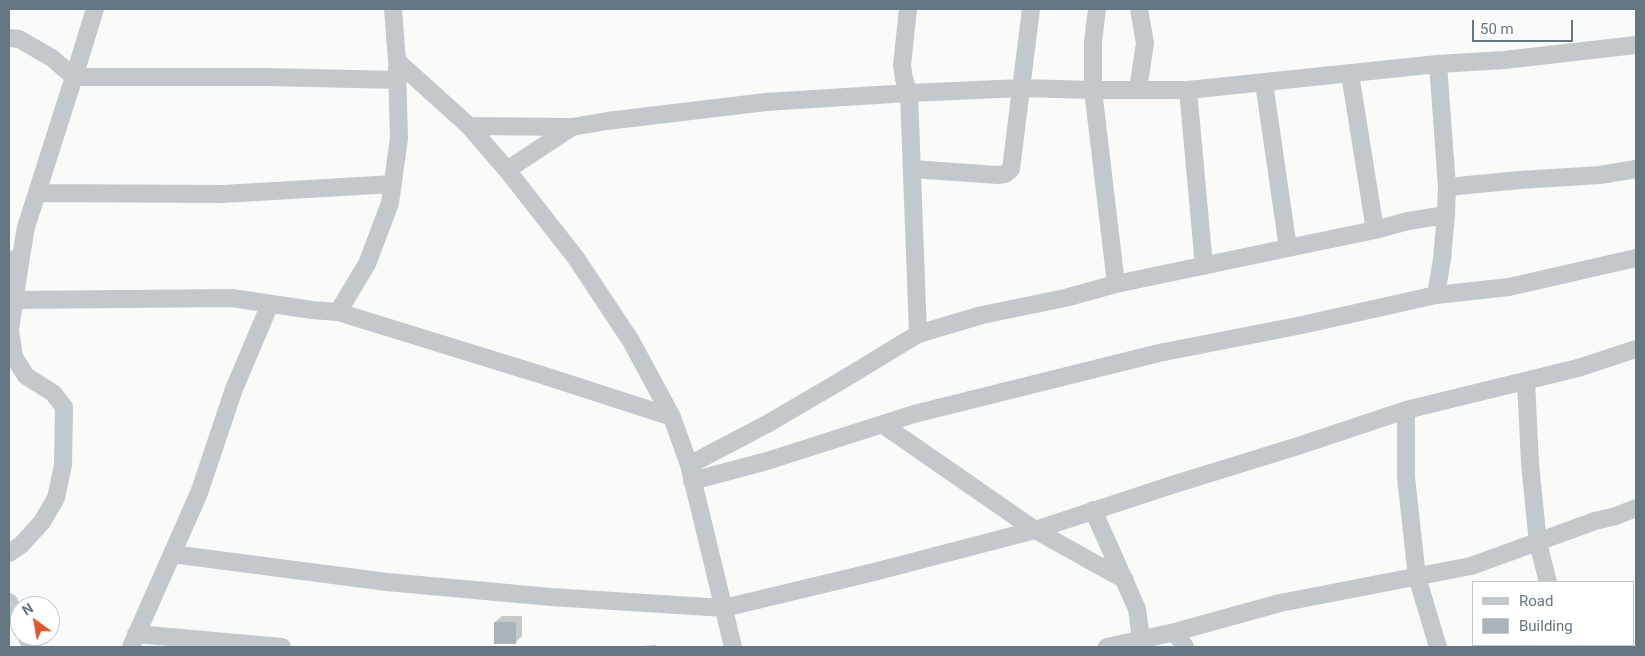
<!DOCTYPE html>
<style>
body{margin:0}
#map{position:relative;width:1645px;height:656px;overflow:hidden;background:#fafaf8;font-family:Roboto,sans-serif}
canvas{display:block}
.frame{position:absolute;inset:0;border:10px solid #657683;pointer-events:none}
.legend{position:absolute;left:1472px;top:581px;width:162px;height:65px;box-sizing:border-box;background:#fff;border:1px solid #c1c8cd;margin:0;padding:6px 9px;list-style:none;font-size:15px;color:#657683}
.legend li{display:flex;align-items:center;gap:10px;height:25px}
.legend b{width:25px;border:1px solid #c1c8cd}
.north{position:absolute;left:10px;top:596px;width:50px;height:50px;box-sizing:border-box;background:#fff;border:1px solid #c1c8cd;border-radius:50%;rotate:328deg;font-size:14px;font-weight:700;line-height:20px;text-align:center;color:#657683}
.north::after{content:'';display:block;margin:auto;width:18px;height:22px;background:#e4572e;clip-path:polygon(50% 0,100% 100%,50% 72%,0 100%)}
.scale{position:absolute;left:1472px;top:20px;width:101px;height:22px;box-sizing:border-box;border:2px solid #657683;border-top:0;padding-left:6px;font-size:15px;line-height:18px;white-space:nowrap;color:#657683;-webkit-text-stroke:4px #fff;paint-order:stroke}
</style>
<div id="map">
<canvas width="1645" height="656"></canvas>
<div class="frame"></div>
<ul class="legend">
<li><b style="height:6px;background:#c3c8cc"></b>Road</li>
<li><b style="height:14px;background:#aab3b9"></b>Building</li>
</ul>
<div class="north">N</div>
<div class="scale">50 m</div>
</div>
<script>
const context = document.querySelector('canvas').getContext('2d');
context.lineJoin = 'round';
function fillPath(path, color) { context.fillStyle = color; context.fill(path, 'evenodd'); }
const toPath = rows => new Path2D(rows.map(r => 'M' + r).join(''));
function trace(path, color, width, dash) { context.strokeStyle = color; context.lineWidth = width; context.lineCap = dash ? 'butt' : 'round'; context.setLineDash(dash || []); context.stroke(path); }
const shadow = toPath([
 [502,616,522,616,522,636,515,643,495,622],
 [656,645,656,647,639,647,641,646]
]);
const building = toPath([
 [494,622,516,622,516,644,494,644]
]);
const minor = toPath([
 [393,9,397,61,469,126,507,170,576,258,631,341,672,417,689,465,733,647],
 [908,9,902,65,904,79,909,93,918,334],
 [1097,9,1093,42,1093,90,1116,284],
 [9,38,19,39,52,58,74,77,266,77,398,80],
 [1350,74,1375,230],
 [1264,83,1288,248],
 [1138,90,1145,43,1139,9],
 [1188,90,1204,266],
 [469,126,572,127,607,121,766,102,909,93,1021,88,1093,90,1188,90,1438,64,1504,60,1636,45],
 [912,169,998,175,1005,174,1011,169,1031,9],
 [507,170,572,127],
 [1447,187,1520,180,1600,175,1636,169],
 [37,193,223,194,393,184],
 [9,259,20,263,26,227,74,77,95,9],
 [1436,295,1442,259,1446,215,1447,187,1438,64],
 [15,300,232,298,312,310,338,312,542,375,672,417],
 [338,312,367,264,390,203,399,138,397,68],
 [1526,381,1530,463,1538,543,1548,582],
 [1406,410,1406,477,1417,577,1438,647],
 [882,424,1035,530,1125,580],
 [689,465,767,424,844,379,918,334,982,315,1065,298,1116,284,1288,248,1375,230,1408,221,1446,215],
 [692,481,767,461,914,414,1159,353,1302,325,1436,295,1509,287,1636,258],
 [1093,510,1137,609,1141,639],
 [9,553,21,545,42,522,56,498,63,465,64,407,53,393,26,376,14,357,10,330,20,263],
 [172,554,387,582,551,597,724,608,874,572,1035,530,1175,484,1298,446,1406,410,1578,368,1636,349],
 [9,602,20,624],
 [1175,632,1185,647],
 [136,634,282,647],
 [26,636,32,647],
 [1569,645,1570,647],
 [131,647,199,493,234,389,270,304],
 [1107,647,1175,632,1280,603,1471,566,1595,521,1616,516,1636,508]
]);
fillPath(shadow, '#0003');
fillPath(building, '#aab3b9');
trace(minor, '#c3c8cc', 18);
</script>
